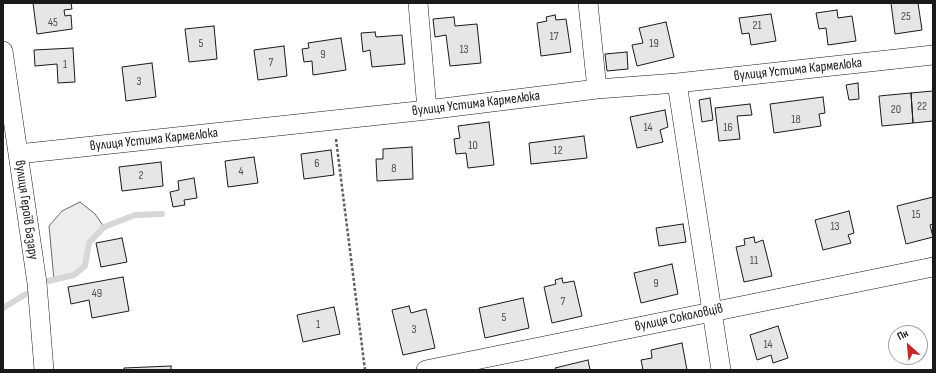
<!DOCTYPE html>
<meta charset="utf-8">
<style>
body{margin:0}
#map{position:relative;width:936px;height:373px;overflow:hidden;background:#fff;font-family:"Sofia Sans Condensed",sans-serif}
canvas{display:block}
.frame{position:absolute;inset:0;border:4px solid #1a1a1a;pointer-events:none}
.north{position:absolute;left:888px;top:325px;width:40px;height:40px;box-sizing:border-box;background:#fff;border:1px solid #a3a3a3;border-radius:50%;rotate:333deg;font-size:11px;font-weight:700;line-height:16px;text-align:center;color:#1a1a1a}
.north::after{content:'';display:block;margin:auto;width:14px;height:18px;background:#c62828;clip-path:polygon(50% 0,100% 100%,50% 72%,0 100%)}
</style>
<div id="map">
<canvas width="936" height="373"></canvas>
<div class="frame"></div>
<div class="north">Пн</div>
</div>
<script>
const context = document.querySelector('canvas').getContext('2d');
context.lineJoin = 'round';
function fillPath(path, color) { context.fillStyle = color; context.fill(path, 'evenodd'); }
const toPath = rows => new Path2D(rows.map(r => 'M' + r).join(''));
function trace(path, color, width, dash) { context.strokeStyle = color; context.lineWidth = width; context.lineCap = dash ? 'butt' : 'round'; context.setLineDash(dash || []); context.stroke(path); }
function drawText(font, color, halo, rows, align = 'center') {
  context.font = font + ' "Sofia Sans Condensed",sans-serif'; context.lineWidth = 3; context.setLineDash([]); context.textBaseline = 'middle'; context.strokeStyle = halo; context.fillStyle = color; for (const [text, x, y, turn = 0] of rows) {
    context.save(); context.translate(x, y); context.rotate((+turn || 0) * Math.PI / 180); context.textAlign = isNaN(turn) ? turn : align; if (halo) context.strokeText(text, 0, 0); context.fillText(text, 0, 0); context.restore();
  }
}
const built = toPath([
 [80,202,95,214,104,227,89,243,85,266,74,275,54,280,49,226,62,211,80,202]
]);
const stream = toPath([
 [48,281,74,275,85,266,89,243,104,227,135,215,162,214],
 [3,308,26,294]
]);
const building = toPath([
 [33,3,71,3,72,9,64,10,65,16,71,15,72,29,37,34,33,3],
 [891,3,918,3,922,30,895,34,891,3],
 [837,10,838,18,852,16,856,41,828,45,826,28,819,29,816,13,837,10],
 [771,14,776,41,751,45,749,33,742,34,739,18,771,14],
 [555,15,556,20,566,19,571,52,541,56,537,23,547,21,546,17,555,15],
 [454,17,455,26,477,24,481,63,450,66,446,35,435,37,433,19,454,17],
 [666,22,674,57,637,66,632,45,643,43,639,28,666,22],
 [214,26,217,59,189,62,185,29,214,26],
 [375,32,376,37,402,35,405,64,372,67,370,50,363,52,361,33,375,32],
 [341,38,346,70,313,75,312,61,304,62,302,49,309,48,308,43,341,38],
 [284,46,287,76,258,80,254,50,284,46],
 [73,48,75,82,58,83,57,64,35,66,34,50,73,48],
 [627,52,628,69,607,71,605,54,627,52],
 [152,63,156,97,126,101,122,67,152,63],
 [858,83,859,99,849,100,846,85,858,83],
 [933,91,933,121,913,123,911,93,933,91],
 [911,93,913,123,882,126,879,96,911,93],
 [823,97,825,113,819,114,821,126,774,133,770,104,823,97],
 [710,98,713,120,702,122,699,100,710,98],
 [750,104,752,115,737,116,740,139,719,141,715,108,750,104],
 [665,110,668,127,660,130,663,142,637,148,630,117,665,110],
 [489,122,494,165,468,168,466,153,456,154,454,139,460,138,458,126,489,122],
 [584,136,587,158,531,164,529,143,584,136],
 [412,147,413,179,377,181,376,159,383,159,383,149,412,147],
 [331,150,334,175,304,179,301,154,331,150],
 [254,157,258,183,228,187,225,161,254,157],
 [161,162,163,186,122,191,119,167,161,162],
 [194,178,197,198,184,200,185,205,173,207,170,192,179,190,178,181,194,178],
 [933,197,933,224,930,225,933,237,906,244,897,206,933,197],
 [849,211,854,233,848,235,851,243,823,250,815,220,849,211],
 [683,224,686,242,659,246,656,228,683,224],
 [754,237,755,243,763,240,772,276,744,282,736,247,745,245,744,239,754,237],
 [122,238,127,262,101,267,96,243,122,238],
 [672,264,678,294,641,303,634,273,672,264],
 [123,277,129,311,92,318,89,300,71,304,68,287,123,277],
 [562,278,563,283,574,281,582,316,552,323,544,287,556,284,555,280,562,278],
 [523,298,529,328,485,338,479,308,523,298],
 [409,306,411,313,426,309,435,348,403,355,392,310,409,306],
 [334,307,340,334,303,342,297,315,334,307],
 [778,326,788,358,773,363,771,355,757,360,750,335,778,326],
 [682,343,687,370,643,370,641,360,652,358,651,350,682,343],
 [588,360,590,370,556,370,555,368,588,360],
 [171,366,171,370,124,370,124,368,171,366]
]);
const path = toPath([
 [336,139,365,370]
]);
const street = toPath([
 [418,3,427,110],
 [588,3,597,89],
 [3,51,37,283,44,370],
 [677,83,721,370],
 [18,154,427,110,597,89,677,83,933,55],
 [426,370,933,267]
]);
const numberNames = [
 ["25",906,17],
 ["45",53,23],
 ["21",757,26],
 ["17",554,37],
 ["5",201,44],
 ["19",654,44],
 ["13",464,50],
 ["9",323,55],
 ["7",271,63],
 ["1",65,65],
 ["3",139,82],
 ["22",922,107],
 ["20",896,110],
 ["18",796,120],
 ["14",648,128],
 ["16",728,128],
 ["10",473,146],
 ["12",558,151],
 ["6",317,164],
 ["8",394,169],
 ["4",241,172],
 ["2",141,176],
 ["15",916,215],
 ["13",835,227],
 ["11",754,261],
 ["9",656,284],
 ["49",97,294],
 ["7",563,302],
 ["5",504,318],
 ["1",318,325],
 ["3",414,330],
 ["14",768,345]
];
const streetNames = [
 ["вулиця Устима Кармелюка",798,70,-6],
 ["вулиця Устима Кармелюка",476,104,-7],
 ["вулиця Устима Кармелюка",154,140,-6],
 ["вулиця Героїв Базару",26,210,82],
 ["вулиця Соколовців",679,318,-12]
];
fillPath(built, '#ededed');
trace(built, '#6a6a6a', 1);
trace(stream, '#d7d7d7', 6);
fillPath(building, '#e6e6e6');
trace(building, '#1a1a1a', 1);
trace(street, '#1a1a1a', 20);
trace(path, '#5f5f5f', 2.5, [3, 2]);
trace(street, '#fff', 19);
drawText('12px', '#4d4d4d', null, numberNames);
drawText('14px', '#1a1a1a', '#fff', streetNames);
</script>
